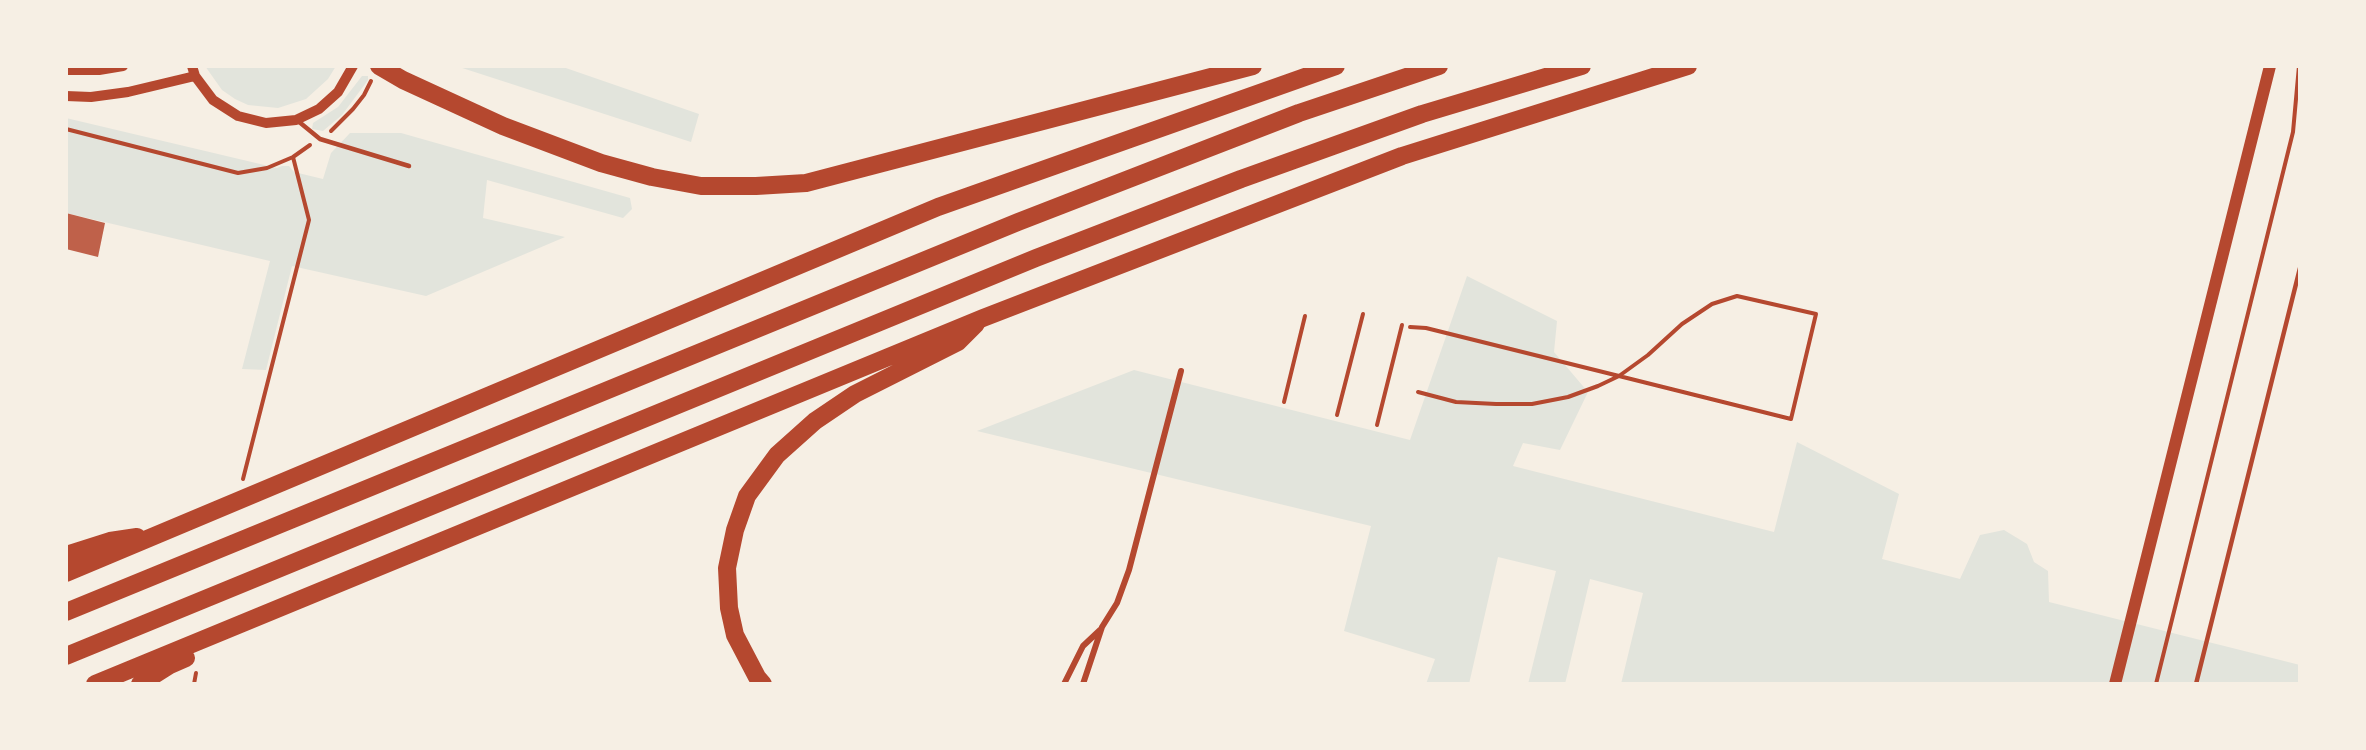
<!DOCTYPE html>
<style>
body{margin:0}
#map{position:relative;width:2366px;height:750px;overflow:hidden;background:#f6efe4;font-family:"Roboto Serif",serif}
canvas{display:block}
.frame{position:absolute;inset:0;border:68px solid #f6efe4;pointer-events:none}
</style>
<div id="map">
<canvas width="2366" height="750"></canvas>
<div class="frame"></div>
</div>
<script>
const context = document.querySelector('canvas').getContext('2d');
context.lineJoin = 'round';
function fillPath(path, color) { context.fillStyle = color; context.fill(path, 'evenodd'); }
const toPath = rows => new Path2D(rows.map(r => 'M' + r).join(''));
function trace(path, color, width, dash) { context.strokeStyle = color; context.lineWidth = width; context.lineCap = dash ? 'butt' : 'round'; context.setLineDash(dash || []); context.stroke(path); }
const green = toPath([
 [205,66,336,66,328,79,306,99,278,108,248,105,235,99,222,90],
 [456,66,560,66,699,114,691,142],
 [362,76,368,76,368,80,342,115,323,131,312,129,313,123,338,107],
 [66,118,277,168,282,166,289,166,294,172,323,179,331,153,350,133,401,133,630,198,632,209,623,218,487,180,483,218,565,237,426,296,292,266,266,370,242,369,270,261,66,213],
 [1467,276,1557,321,1554,352,1588,392,1560,450,1523,443,1513,466,1774,532,1797,442,1899,494,1882,559,1960,579,1980,535,2004,530,2027,544,2034,562,2048,571,2049,602,2300,665,2300,684,1621,684,1643,593,1590,579,1565,684,1528,684,1556,571,1498,557,1469,684,1426,684,1435,659,1344,631,1371,526,977,431,1134,370,1410,440]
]);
const building = toPath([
 [66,213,105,223,98,257,66,249]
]);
const path = toPath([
 [66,129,238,173,267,168,293,157,310,145],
 [331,131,353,109,364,95,371,81],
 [1410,327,1426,328,1619,376,1791,419,1816,314,1737,296,1712,304,1682,324,1648,355,1619,376,1598,386,1568,397,1532,404,1496,404,1456,402,1418,392],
 [1284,402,1305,316],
 [1337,415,1363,314],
 [1377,425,1402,325],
 [243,479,309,220,293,157],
 [194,684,196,673],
 [2156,684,2293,132,2299,66]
]);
const service = toPath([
 [298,121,320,139,409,166],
 [2196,684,2300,268]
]);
const minor = toPath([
 [1064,684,1083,646,1100,630],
 [1083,684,1102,627,1117,603,1129,570,1181,371]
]);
const tertiary = toPath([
 [192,66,195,76,213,100,238,116,266,123,296,120,319,109,338,92,353,66],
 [66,70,99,70,123,66],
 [66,96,91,97,128,92,195,76]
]);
const secondary = toPath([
 [2115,684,2270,66]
]);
const motorway = toPath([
 [379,66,403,80,503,126,601,163,652,177,701,186,756,186,806,183,1253,66],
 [66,555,110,541,137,537],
 [66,573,938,207,1336,66],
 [66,612,1018,222,1299,113,1439,66],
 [66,656,1036,258,1241,179,1422,114,1582,66],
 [95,684,983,318,1402,156,1688,66],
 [140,684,170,665,186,658],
 [763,684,757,677,735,635,729,608,727,568,735,530,747,496,777,455,815,421,855,394,958,342,976,324]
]);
fillPath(green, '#e2e4dc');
fillPath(building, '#bf614a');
trace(path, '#b5482f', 4);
trace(service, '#b5482f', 4.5);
trace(minor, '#b5482f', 6);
trace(tertiary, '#b5482f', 10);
trace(secondary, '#b5482f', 12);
trace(motorway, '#b5482f', 18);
</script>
